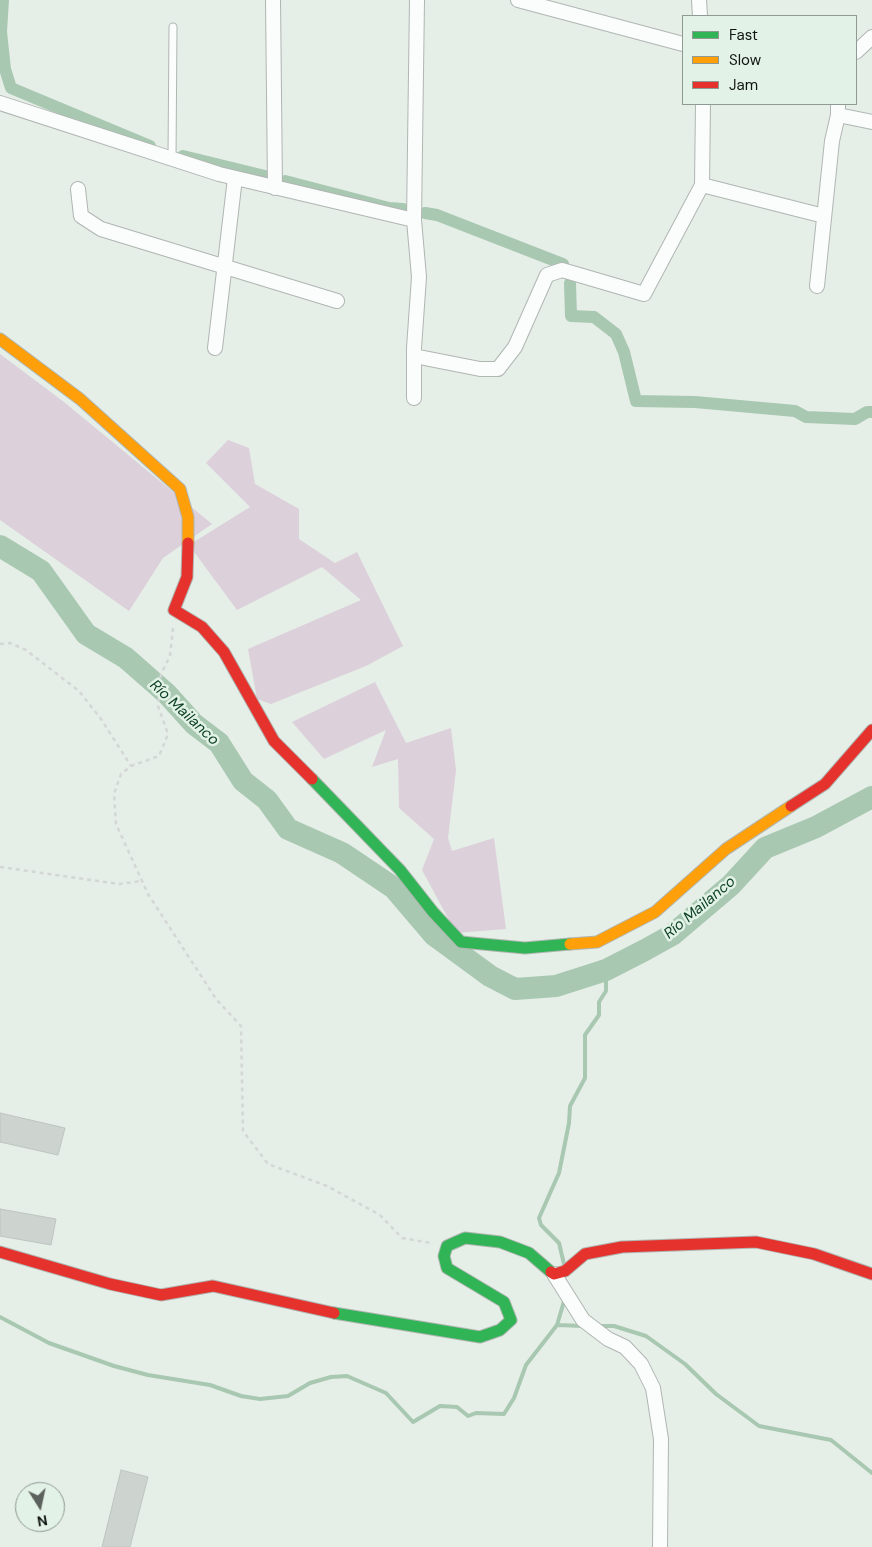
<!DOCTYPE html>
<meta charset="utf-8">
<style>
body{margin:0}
#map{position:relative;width:872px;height:1547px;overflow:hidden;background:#e6eee8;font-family:"DM Sans",sans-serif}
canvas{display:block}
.legend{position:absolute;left:682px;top:15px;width:175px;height:90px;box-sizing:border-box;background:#e3f2e7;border:1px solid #8f9a92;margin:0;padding:6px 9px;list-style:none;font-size:15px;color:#101512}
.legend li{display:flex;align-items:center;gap:10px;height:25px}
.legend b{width:25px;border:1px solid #8f9a92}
.north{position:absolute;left:15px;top:1482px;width:50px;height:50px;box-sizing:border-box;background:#e3f2e7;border:1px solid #8f9a92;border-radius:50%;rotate:170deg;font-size:14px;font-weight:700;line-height:20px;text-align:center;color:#101512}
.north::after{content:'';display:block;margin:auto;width:18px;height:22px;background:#5b615d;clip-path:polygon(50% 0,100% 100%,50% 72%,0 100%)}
</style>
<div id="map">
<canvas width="872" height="1547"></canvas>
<ul class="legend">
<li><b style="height:6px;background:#30b455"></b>Fast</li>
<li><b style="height:6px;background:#ff9f0a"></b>Slow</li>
<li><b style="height:6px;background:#e5322d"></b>Jam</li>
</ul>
<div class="north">N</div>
</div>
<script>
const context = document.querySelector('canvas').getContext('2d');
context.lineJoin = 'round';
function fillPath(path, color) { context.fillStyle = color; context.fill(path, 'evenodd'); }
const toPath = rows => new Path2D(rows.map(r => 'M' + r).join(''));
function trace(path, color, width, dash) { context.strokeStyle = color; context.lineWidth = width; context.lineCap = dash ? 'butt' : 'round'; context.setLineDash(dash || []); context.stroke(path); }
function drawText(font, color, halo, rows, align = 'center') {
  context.font = font + ' "DM Sans",sans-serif'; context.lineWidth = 5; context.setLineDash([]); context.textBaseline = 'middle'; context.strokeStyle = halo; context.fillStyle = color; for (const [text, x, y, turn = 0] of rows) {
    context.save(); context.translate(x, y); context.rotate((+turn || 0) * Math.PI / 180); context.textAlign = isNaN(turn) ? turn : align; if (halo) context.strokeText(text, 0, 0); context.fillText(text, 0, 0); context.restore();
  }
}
const green = toPath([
 [0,354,64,402,212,524,163,558,129,611,0,520],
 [228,440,249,448,255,484,299,509,299,539,335,563,357,552,403,646,366,666,271,704,257,699,248,649,361,600,322,567,237,610,189,545,250,507,206,463],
 [375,682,406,743,451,728,456,770,448,838,452,851,494,838,506,929,456,933,422,870,434,839,399,808,398,759,372,767,386,730,324,759,292,722]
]);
const stream = toPath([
 [564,1264,559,1243,541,1225,539,1218,559,1173,569,1123,570,1106,585,1078,585,1035,599,1015,599,1002,606,991,606,970],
 [0,1317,49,1343,114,1366,148,1375,210,1385,241,1396,260,1399,288,1396,310,1383,331,1377,347,1376,386,1393,413,1422,440,1406,457,1407,468,1416,476,1413,504,1414,514,1398,526,1365,557,1325,565,1298],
 [557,1325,583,1326],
 [598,1326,614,1326,646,1336,685,1364,716,1394,759,1426,831,1440,872,1473]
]);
const canal = toPath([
 [3,0,1,32,5,69,11,88,150,146],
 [183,156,265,176],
 [285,181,389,208,403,209],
 [425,213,437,215,563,264],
 [570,283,571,316,594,317,616,334,624,352,636,401,695,402,795,411,806,417,855,419,867,412,872,412]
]);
const river = toPath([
 [0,546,41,571,86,634,126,658,167,694,194,724,219,743,243,781,267,800,288,829,342,853,394,888,434,935,490,976,515,989,556,986,606,970,645,950,672,935,731,885,765,848,816,827,872,797]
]);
const building = toPath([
 [0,1113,65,1128,58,1155,0,1142,0,1113],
 [0,1209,56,1219,51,1245,0,1236,0,1209],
 [121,1470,148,1477,130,1547,102,1547,121,1470]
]);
const path = toPath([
 [173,628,170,656,161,674,158,706,168,734,159,756,131,766,121,774,114,794,116,824,148,894,216,999,241,1026,243,1131,268,1164,327,1186,380,1215,402,1238,431,1243],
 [0,644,10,643,26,650,79,691,101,719,131,766],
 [0,867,119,884,141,881]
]);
const lane = toPath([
 [172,158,173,27]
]);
const street = toPath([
 [273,0,275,188],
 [518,0,683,44],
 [699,0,700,16],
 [856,52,872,37],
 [0,103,219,174,414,220],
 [838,115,872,122],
 [702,185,824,216],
 [78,189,81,216,101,229,337,301],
 [817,286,832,141,838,115,838,104],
 [215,348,235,178],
 [414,356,480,369,498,369,515,347,547,275,562,270,644,294,702,185,703,104],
 [414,398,414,348,419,277,414,220,417,0],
 [554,1274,583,1320,608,1339,625,1347,641,1364,653,1388,661,1439,660,1547]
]);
const fast = toPath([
 [312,779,400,870,433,912,461,942,525,948,570,944],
 [334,1313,480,1337,500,1330,511,1320,504,1302,447,1268,444,1256,447,1246,465,1238,500,1242,529,1253,551,1272]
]);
const slow = toPath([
 [0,339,80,399,180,489,188,517,188,543],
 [570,944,597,942,655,912,726,849,791,806]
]);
const jam = toPath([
 [188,543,187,577,174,610,202,627,224,652,274,741,312,779],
 [791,806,825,784,872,730],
 [0,1252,110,1284,161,1295,213,1286,334,1313],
 [551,1272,554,1274,565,1271,585,1254,622,1247,756,1242,814,1254,872,1274]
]);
const waterNames = [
 ["Río Mailanco",184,713,43],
 ["Río Mailanco",700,908,-40]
];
fillPath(green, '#dcd0da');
trace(stream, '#a8c8b1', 4);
trace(canal, '#a8c8b1', 12);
trace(river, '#a8c8b1', 22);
fillPath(building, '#cdd3ce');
trace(building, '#bec4bf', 1);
trace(lane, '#b0b6b2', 9);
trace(street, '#b0b6b2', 16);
trace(fast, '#b0b6b2', 13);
trace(slow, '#b0b6b2', 13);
trace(jam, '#b0b6b2', 13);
trace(path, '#d4d7d5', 2.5, [4, 4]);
trace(lane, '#fbfcfc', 7);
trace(street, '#fbfcfc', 14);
trace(fast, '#30b455', 11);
trace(slow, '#ff9f0a', 11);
trace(jam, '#e5322d', 11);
drawText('italic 15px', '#0d4125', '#e3f2e7', waterNames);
</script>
